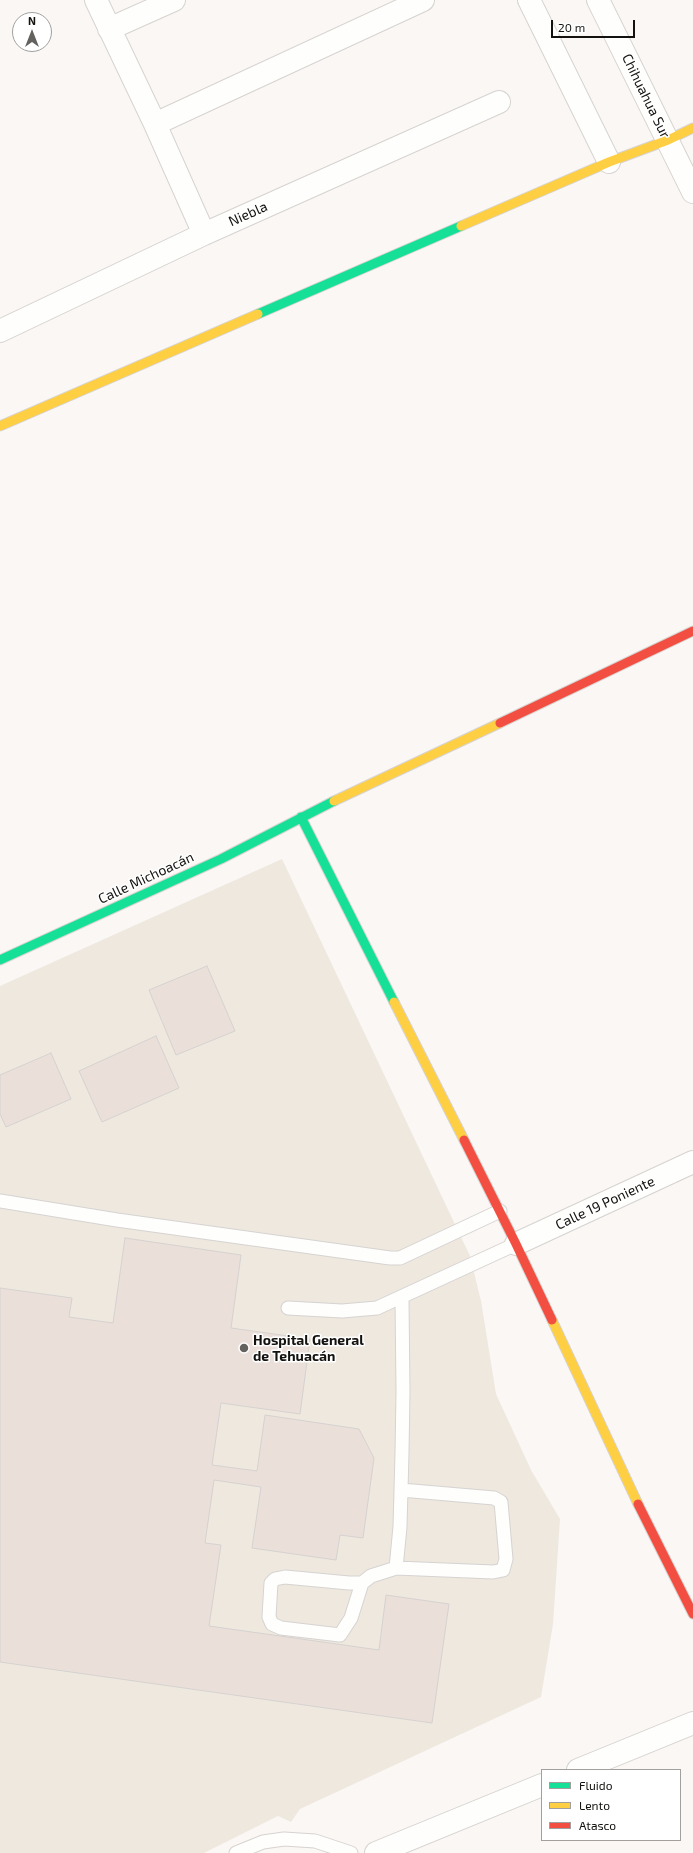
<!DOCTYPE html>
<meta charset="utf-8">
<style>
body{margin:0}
#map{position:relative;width:693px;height:1853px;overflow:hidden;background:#faf7f4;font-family:"Exo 2",sans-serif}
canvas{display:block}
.legend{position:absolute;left:541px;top:1769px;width:140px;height:72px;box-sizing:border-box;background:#fff;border:1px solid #a1a09f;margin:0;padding:5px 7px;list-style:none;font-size:12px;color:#13120f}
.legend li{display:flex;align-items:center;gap:8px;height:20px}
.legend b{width:20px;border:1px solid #a1a09f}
.north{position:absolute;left:12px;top:12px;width:40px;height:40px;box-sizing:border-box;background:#fff;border:1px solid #a1a09f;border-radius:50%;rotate:0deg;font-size:11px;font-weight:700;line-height:16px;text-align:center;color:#13120f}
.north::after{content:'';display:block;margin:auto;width:14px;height:18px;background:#64625f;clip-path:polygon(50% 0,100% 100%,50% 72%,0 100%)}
.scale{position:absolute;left:551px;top:20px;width:84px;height:18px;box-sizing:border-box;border:2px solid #13120f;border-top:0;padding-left:5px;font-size:12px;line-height:14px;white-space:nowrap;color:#13120f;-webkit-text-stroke:3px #fff;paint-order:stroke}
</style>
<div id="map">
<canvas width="693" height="1853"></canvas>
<ul class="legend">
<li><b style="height:5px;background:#16e098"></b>Fluido</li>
<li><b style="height:5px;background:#ffcf43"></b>Lento</li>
<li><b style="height:5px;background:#f24e42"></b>Atasco</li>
</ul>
<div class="north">N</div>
<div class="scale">20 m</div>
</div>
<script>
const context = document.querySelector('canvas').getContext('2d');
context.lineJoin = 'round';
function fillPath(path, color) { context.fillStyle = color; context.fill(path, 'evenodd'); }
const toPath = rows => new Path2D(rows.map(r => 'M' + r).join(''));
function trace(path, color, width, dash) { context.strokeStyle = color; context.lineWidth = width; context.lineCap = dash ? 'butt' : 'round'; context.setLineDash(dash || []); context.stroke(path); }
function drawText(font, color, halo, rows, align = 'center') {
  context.font = font + ' "Exo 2",sans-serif'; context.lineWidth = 3; context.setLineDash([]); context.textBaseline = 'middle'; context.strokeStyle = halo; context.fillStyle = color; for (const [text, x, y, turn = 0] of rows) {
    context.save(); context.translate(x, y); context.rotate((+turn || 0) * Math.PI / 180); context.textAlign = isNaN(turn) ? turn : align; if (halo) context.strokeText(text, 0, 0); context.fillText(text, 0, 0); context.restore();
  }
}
const built = toPath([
 [282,859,470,1256,481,1301,496,1394,531,1470,560,1519,553,1624,541,1697,300,1809,291,1822,278,1816,204,1853,0,1853,0,986]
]);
const building = toPath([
 [207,966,235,1031,176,1055,149,990,207,966],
 [156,1036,179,1088,102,1122,79,1071,156,1036],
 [51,1053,71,1099,6,1127,0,1114,0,1075,51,1053],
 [125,1238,241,1255,231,1328,310,1339,300,1414,221,1403,212,1465,257,1471,265,1415,359,1429,374,1458,363,1538,340,1535,336,1560,252,1548,261,1487,214,1480,205,1543,221,1545,209,1626,379,1650,386,1595,449,1604,432,1723,0,1662,0,1288,72,1298,69,1317,113,1323,125,1238]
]);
const lane = toPath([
 [0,1201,117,1220,390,1258,400,1258,500,1211],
 [288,1308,342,1311,377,1308,516,1244],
 [401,1490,494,1498,501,1502,506,1559,503,1570,493,1572,396,1568,400,1527,402,1453,403,1392,402,1298],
 [285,1577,349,1583,362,1583,351,1618,340,1635,281,1628,272,1624,269,1617,271,1583,275,1579,285,1577],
 [362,1583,371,1576,396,1568],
 [236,1853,263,1842,284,1839,315,1841,351,1853]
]);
const street = toPath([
 [96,0,155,124,204,234],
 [529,0,609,162],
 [598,0,693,192],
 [109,29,174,0],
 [155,124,423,0],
 [0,331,204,234,499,102],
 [516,1244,693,1162],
 [578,1770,693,1723],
 [376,1853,542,1785]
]);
const fast = toPath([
 [258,314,461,226],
 [301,817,394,1002],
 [0,960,221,859,334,801]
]);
const slow = toPath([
 [461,226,609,162,668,140,693,128],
 [0,426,258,314],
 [334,801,500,723],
 [394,1002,464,1140],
 [552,1320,638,1504]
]);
const jam = toPath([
 [500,723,693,631],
 [464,1140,516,1244,552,1320],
 [638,1504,693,1614]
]);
const markers = [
 [244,1348,5,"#64625f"]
];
const streetNames = [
 ["Chihuahua Sur",646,96,64],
 ["Niebla",248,214,-24],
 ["Calle Michoacán",146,878,-25],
 ["Calle 19 Poniente",605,1203,-25]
];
const poiNames = [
 ["Hospital General",253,1340],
 ["de Tehuacán",253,1356]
];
fillPath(built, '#eee8df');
fillPath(building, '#ebdfd9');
trace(building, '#d5d2d0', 1);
trace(lane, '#d6d3d1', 15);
trace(street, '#d6d3d1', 24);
trace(fast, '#d6d3d1', 11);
trace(slow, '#d6d3d1', 11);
trace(jam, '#d6d3d1', 11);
trace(lane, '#fefefd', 13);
trace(street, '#fefefd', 22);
trace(fast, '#16e098', 9);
trace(slow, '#ffcf43', 9);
trace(jam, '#f24e42', 9);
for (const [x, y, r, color] of markers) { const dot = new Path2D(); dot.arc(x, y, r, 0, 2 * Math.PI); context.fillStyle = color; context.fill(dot); trace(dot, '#fff', 1.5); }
drawText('14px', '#13120f', '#fff', streetNames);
drawText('bold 14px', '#13120f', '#fff', poiNames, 'left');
</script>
